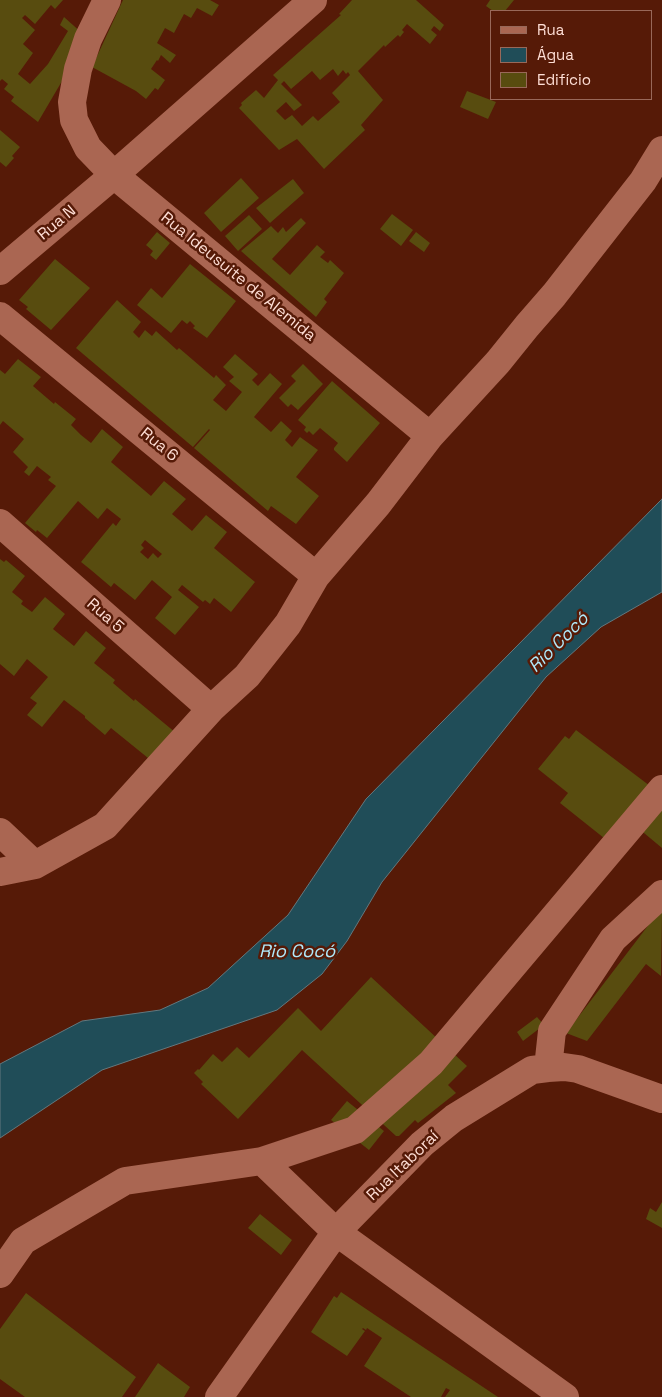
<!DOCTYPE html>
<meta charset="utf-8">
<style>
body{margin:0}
#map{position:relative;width:662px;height:1397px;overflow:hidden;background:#561a07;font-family:"Space Grotesk",sans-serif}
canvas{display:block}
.legend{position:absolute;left:490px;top:10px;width:162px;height:90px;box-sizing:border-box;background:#561a07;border:1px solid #996859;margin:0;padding:6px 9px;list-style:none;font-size:15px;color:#feded5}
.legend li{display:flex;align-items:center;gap:10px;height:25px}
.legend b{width:25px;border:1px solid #996859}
</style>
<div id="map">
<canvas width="662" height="1397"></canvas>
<ul class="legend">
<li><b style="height:6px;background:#aa6652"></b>Rua</li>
<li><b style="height:14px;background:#204d58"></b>Água</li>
<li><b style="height:14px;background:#584c0f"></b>Edifício</li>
</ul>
</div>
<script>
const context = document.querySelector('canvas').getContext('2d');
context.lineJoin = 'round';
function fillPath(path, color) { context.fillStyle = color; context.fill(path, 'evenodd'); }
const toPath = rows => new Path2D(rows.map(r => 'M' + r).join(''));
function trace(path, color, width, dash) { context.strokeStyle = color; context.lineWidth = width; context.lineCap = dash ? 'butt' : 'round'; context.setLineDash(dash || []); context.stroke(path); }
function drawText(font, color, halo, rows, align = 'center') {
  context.font = font + ' "Space Grotesk",sans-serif'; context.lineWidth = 5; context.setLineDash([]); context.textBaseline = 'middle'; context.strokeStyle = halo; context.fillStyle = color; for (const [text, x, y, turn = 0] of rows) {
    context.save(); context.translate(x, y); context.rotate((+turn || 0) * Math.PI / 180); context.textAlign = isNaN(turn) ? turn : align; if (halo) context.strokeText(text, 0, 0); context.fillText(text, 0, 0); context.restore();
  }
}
const water = toPath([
 [662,499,662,592,601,627,546,677,382,882,347,941,322,974,277,1010,102,1070,0,1138,0,1064,82,1021,160,1010,208,988,288,915,366,799,662,499]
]);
const building = toPath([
 [0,0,63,0,55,9,51,5,35,24,25,15,22,18,35,30,23,44,33,53,18,74,30,84,48,64,68,31,60,25,64,17,83,34,65,76,38,122,11,101,14,97,4,89,8,84,2,79,0,81],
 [123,0,210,0,219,5,212,16,197,8,191,18,184,14,174,33,165,28,157,43,176,55,170,63,161,55,158,61,157,60,151,69,165,80,158,90,155,88,146,99,136,91,92,67],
 [352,0,416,0,444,25,440,31,434,26,431,30,437,35,430,44,407,24,402,30,404,32,400,37,398,35,385,47,384,45,358,71,383,100,361,125,365,130,324,169,297,139,279,150,239,108,242,105,241,103,256,90,264,98,278,80,273,75,341,15,339,14],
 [333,69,338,76,343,70,346,74,348,72,350,75,332,93,340,102,318,121,313,116,302,126,292,115,285,120,276,111,286,102,294,111,302,105,281,84,284,81,291,89,312,71,320,80],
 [490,0,514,0,505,11,493,11,486,6],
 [467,91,496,102,488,119,460,107],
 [0,130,20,147,12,156,14,158,6,167,0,162],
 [241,178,259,198,221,232,204,213],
 [293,179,304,193,270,223,256,208],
 [392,214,413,230,401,246,380,229],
 [249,215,262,229,238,251,225,236],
 [301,218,306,223,272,259,290,275,317,245,325,252,320,257,328,263,330,260,344,273,324,299,327,302,316,317,241,251,271,226,278,233,283,227,286,232],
 [157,232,170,243,156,260,150,255,153,251,146,245],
 [416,232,430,243,424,252,409,241],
 [55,259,90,288,51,330,26,309,28,307,19,300],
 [190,264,236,301,207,338,193,328,195,326,190,321,187,324,182,320,171,333,137,305,151,288,162,298],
 [117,300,141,322,133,332,139,338,145,330,152,336,156,331,177,350,179,348,214,378,216,375,226,385,213,400,226,411,242,392,229,381,234,377,223,367,235,354,258,374,252,380,258,386,270,373,282,384,254,417,271,432,281,421,292,431,285,440,292,447,300,437,318,450,296,477,319,496,296,524,271,506,268,511,194,448,210,430,209,429,193,447,76,348],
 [18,359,41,377,33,386,54,404,55,402,76,419,71,425,81,435,91,443,102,429,123,447,111,462,151,496,164,481,186,499,172,514,192,531,206,515,227,532,214,548,255,582,231,612,214,598,210,604,205,600,203,602,182,585,178,590,199,607,175,635,155,618,172,597,152,580,135,600,114,583,111,587,91,570,81,562,113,523,116,526,121,519,107,508,98,519,78,501,47,538,37,530,36,532,25,523,56,486,48,480,51,477,37,466,29,476,24,472,28,467,13,452,24,439,3,421,0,425,0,370,5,374],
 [145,540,162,554,158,558,153,553,148,559,140,552,144,548,141,545],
 [303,364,323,384,298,410,291,404,288,407,279,398,296,381,291,376],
 [332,381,380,423,347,462,334,450,334,448,338,443,320,428,313,435,309,431,307,433,304,430,306,427,298,420],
 [0,559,4,562,6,560,25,576,12,592,23,601,21,604,32,612,45,597,65,614,53,629,74,646,86,631,106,648,94,663,115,680,113,683,134,701,135,699,176,733,148,767,143,763,148,758,111,728,105,735,85,718,85,716,64,700,42,727,27,715,37,703,30,698,48,677,27,659,14,676,0,664],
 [576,730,662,795,662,848,632,823,614,846,560,803,568,793,538,769,565,736,569,739],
 [660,910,662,912,661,976,646,964,587,1041,566,1033],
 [371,977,467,1066,448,1085,456,1093,418,1123,415,1120,399,1136,396,1136,302,1050,238,1119,201,1084,203,1082,194,1073,198,1069,199,1070,213,1054,222,1062,237,1047,249,1058,298,1008,321,1031],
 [537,1017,544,1025,523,1041,517,1032],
 [347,1101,384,1131,369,1150,331,1120],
 [662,1202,662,1228,646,1219,650,1208,656,1212],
 [260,1214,292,1240,281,1255,248,1228],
 [341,1292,375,1315,498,1397,445,1397,450,1390,446,1388,441,1397,411,1397,364,1366,382,1338,367,1328,366,1330,363,1328,362,1329,365,1331,347,1356,311,1332,334,1296,337,1298],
 [26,1293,136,1377,122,1397,25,1397,0,1379,0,1329],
 [158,1363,190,1387,184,1397,135,1397]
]);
const minor = toPath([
 [107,0,88,39,78,69,72,102,74,120,88,148,114,175,430,436],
 [0,271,114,175,313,0],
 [0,316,316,576],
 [0,523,211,709],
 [0,832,35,865],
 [0,872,35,865,105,826,211,709,247,676,288,624,316,576,378,504,430,436,498,362,527,326,554,295,643,181,662,150],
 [548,1068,552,1031,613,939,662,894],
 [262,1161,336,1232,565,1397],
 [0,1274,23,1241,125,1181,262,1161,355,1130,431,1063,662,789],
 [219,1397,336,1232,422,1144,454,1118,532,1070,548,1068,564,1067,578,1069,662,1099]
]);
const streetNames = [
 ["Rua N",57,223,-40],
 ["Rua Ideusuite de Alemida",238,277,39],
 ["Rua 6",159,445,39],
 ["Rua 5",105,616,41],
 ["Rua Itaboraí",403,1166,-44]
];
const waterNames = [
 ["Rio Cocó",559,643,-45],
 ["Rio Cocó",297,952]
];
fillPath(water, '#204d58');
trace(water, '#63787e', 1);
fillPath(building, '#584c0f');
trace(minor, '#aa6652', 28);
drawText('16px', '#feded5', '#561a07', streetNames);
drawText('italic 18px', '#afeafb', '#561a07', waterNames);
</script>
